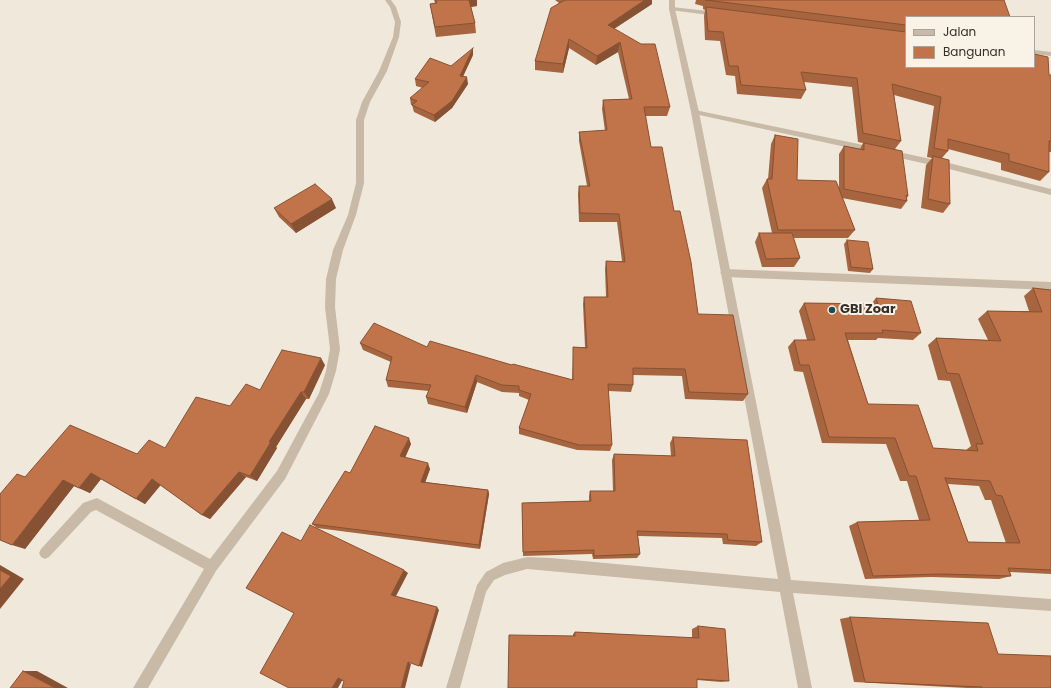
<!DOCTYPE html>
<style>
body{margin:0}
#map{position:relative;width:1051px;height:688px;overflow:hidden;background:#f0e9db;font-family:Poppins,sans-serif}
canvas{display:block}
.legend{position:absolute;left:905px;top:16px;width:130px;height:52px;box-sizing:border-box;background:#f8f2e7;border:1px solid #aaa39b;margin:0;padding:5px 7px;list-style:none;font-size:12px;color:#352d28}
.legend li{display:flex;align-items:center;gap:8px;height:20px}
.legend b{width:20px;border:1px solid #aaa39b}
</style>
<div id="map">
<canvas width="1051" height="688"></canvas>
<ul class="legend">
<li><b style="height:5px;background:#c8baa7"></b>Jalan</li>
<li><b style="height:11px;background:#c17449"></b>Bangunan</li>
</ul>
</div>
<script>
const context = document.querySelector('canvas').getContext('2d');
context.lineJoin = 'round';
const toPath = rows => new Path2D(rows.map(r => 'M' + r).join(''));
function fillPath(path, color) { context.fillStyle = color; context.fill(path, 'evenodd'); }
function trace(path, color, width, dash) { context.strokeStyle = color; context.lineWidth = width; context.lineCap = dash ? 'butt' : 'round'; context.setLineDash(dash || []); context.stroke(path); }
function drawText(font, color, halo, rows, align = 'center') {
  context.font = font + ' Poppins,sans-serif'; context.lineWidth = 4; context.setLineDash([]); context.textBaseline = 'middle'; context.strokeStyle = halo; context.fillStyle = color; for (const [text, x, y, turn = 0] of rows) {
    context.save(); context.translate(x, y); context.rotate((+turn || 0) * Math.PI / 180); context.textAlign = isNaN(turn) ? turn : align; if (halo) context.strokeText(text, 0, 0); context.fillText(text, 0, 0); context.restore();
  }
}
const minor = toPath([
 [385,0,391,0,396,7,401,22,399,37,387,71,370,102,364,120,364,183,356,215,343,250,336,279,335,307,340,349,336,371,329,394,285,479,216,571,148,688,133,688,204,569,96,510,91,512,49,557,45,559,41,557,39,553,41,549,83,503,97,498,210,559,277,471,319,393,326,371,330,349,325,307,326,279,333,250,348,215,356,183,356,120,362,102,379,71,393,37,395,22,390,7,385,0],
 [672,7,717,12,720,14,717,16,670,10,669,9,672,7],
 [1034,50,1051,52,1051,56,1034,54,1034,50],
 [692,110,695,110,873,147,877,150,873,153,695,114,692,114,692,110],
 [889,150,945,162,1051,189,1051,195,945,168,886,155,885,153,889,150],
 [725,269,1051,282,1051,290,725,277,720,273,725,269]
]);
const tertiary = toPath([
 [669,0,675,0,675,9,699,112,791,580,1051,599,1051,611,793,593,812,688,798,688,780,592,527,569,505,575,494,580,486,592,460,688,446,688,477,585,486,572,503,563,527,557,551,558,778,579,691,112,669,9,669,0]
]);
const wall = toPath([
 [434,0,477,0,477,6,471,7,475,23,476,33,436,37,430,4,435,3],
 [555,0,652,0,652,4,614,29,670,107,667,116,645,116,651,147,674,211,698,314,748,394,743,401,685,399,682,376,633,375,633,385,631,392,608,391,612,445,610,451,577,450,519,434,519,428,529,400,519,396,519,393,502,392,477,382,467,413,428,404,426,397,429,391,388,387,386,380,391,362,363,350,360,343,427,347,512,365,572,380,573,354,573,347,585,347,583,304,584,297,606,297,605,269,606,261,622,261,617,222,579,222,578,194,579,186,587,186,579,141,579,132,605,131,602,109,603,100,629,99,618,52,596,65,569,48,563,73,535,70,535,61,559,3],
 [696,0,1004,0,906,17,906,67,1051,75,1051,152,1049,152,1049,172,1040,181,1001,170,1001,163,948,149,948,151,942,158,950,204,943,213,921,208,926,165,932,158,927,157,934,106,894,95,901,141,895,149,908,196,907,198,907,201,901,209,842,198,855,230,848,238,793,238,800,258,794,267,762,267,755,242,759,233,772,233,762,188,767,179,768,179,771,144,775,135,797,180,839,189,839,154,844,146,860,149,863,143,858,142,852,87,804,82,806,90,801,99,737,94,735,76,726,75,720,41,705,40,704,16,705,10,703,9,703,6,695,4],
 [473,55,463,76,468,84,452,108,435,122,414,112,412,105,411,105,410,98,423,88,416,86,415,79,451,66],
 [274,208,336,208,296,233,279,217],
 [847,240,873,269,870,273,848,271,844,244],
 [1033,288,1051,290,1051,574,1010,572,1011,576,999,579,931,577,865,579,849,526,857,522,919,520,907,481,900,481,886,444,822,443,803,372,794,371,788,347,794,340,807,340,799,311,804,303,871,304,876,298,921,333,913,340,878,338,876,340,848,340,868,404,933,448,966,450,971,446,950,381,938,380,928,345,936,338,988,340,978,319,987,311,1029,311,1024,296],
 [948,484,979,486,985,500,991,500,1006,543,968,542],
 [325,365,309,399,306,399,276,447,277,448,257,481,246,477,210,519,202,515,161,485,145,504,101,479,90,493,74,486,25,549,25,477,165,448,230,406,260,390],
 [673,437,762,542,756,546,723,544,722,538,638,536,640,554,637,558,593,559,592,554,523,556,522,503,589,501,589,496,590,491,613,491,612,460,614,454,671,456,670,443],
 [411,444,405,458,430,469,425,482,488,490,489,494,480,549,317,528,312,524,350,473],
 [850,617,998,654,1051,688,967,688,854,682,840,619],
 [698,626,729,681,721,682,697,680,573,636,573,634,575,632,692,638,692,629]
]);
const shadedWall = toPath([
 [469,0,477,0,477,6,469,7],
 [645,0,652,0,652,4,606,34,608,25],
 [569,39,569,48,563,73,563,64],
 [620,42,618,52,596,65,597,56],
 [473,48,473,55,460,83,460,76],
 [467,77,468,84,452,108,435,122,434,115],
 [332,199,336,208,296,233,291,224],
 [321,358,325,365,309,399,304,392],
 [476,375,477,382,467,413,465,407],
 [301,392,306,399,276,447,277,448,257,481,250,476,269,442],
 [409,438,411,444,403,462,400,456],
 [428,463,430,469,424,486,421,482],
 [239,472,246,477,210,519,202,515],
 [91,473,101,479,90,493,79,488],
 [152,479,161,484,145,504,136,499],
 [63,480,74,486,25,549,12,545],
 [488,490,489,494,480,549,479,545],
 [0,565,24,579,0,609],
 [404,570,408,573,395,598,391,595],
 [437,607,439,610,422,667,419,666],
 [408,662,411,664,405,688,401,688],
 [23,671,37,671,68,688,55,688],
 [338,678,343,679,338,688,332,688]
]);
const building = toPath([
 [436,0,469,0,475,23,435,27,430,4,437,3,436,0],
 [565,0,645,0,608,25,641,44,655,44,670,107,644,107,651,147,662,147,674,211,680,211,691,262,698,314,733,315,748,394,689,392,685,369,633,368,633,385,608,384,612,445,579,445,519,428,531,394,519,390,519,386,502,385,476,375,465,407,426,397,431,385,386,380,392,357,360,343,374,323,427,347,430,341,512,365,513,364,573,380,573,347,587,348,584,297,608,297,606,261,625,262,619,214,580,213,579,186,590,186,579,132,607,130,603,100,632,99,620,42,597,56,569,39,563,64,535,61,551,8,565,0],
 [706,0,1004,0,1010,17,906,17,906,25,706,0],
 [706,7,906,32,906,67,1034,67,1034,54,1048,57,1049,75,1051,75,1051,141,1049,141,1049,172,1009,161,1009,154,948,139,948,151,934,148,941,97,892,84,901,141,863,133,857,78,801,72,806,90,741,85,738,66,729,66,723,32,708,31,706,7],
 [473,48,460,76,467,77,452,101,434,115,412,105,417,101,410,98,429,82,415,79,430,58,451,66,473,48],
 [775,135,798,139,797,180,836,181,855,230,778,230,767,179,772,179,775,135],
 [864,143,902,151,908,196,906,195,907,201,844,189,844,146,864,150,864,143],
 [933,156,949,160,950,204,928,199,933,156],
 [315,184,332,199,291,224,274,208,315,184],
 [759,233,792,233,800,258,766,259,759,233],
 [847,240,868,242,873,269,851,267,847,240],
 [1033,288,1051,290,1051,570,1008,568,1011,576,941,574,873,576,857,522,930,520,916,476,909,476,895,438,829,437,809,365,800,365,794,340,815,340,804,303,878,304,876,298,911,301,921,333,882,330,883,333,845,333,868,404,918,405,933,448,978,451,976,444,983,444,959,374,947,373,936,338,1001,341,987,311,1042,312,1033,288],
 [945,478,990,481,996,495,1002,496,1020,543,968,542,945,478],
 [282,350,321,358,304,392,301,392,269,442,271,442,250,476,239,472,202,515,152,479,136,499,91,473,79,488,63,480,12,545,0,540,0,494,17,474,25,477,70,425,137,454,149,440,165,448,196,397,230,406,246,384,260,390,282,350],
 [375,426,409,438,400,456,428,463,421,482,488,490,479,545,312,524,345,471,350,473,375,426],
 [673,437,747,440,762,542,728,540,727,534,637,531,640,554,594,556,594,550,523,552,522,503,591,501,590,491,615,491,614,454,675,456,673,437],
 [310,525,404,570,391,595,437,607,419,666,408,662,401,688,342,688,344,681,338,678,332,688,289,688,260,673,294,613,246,588,282,532,301,541,310,525],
 [0,570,11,576,0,589,0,570],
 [850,617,988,623,998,654,1051,656,1051,688,982,688,982,687,865,682,850,617],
 [698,626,725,629,729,681,697,679,697,688,508,688,509,635,575,636,575,632,699,638,698,626],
 [23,671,55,688,10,688,23,671]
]);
const markers = [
 [832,310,4,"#1f4a54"]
];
const poiNames = [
 ["GBI Zoar",840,310]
];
fillPath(minor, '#c8baa7');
fillPath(tertiary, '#c8baa7');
fillPath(wall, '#a6643f');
fillPath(shadedWall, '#875133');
fillPath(building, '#c17449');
trace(building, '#875133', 1);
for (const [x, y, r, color] of markers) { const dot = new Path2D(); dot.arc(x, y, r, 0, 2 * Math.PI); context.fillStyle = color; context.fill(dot); trace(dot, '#f8f2e7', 1.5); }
drawText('bold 13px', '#352d28', '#f8f2e7', poiNames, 'left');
</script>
